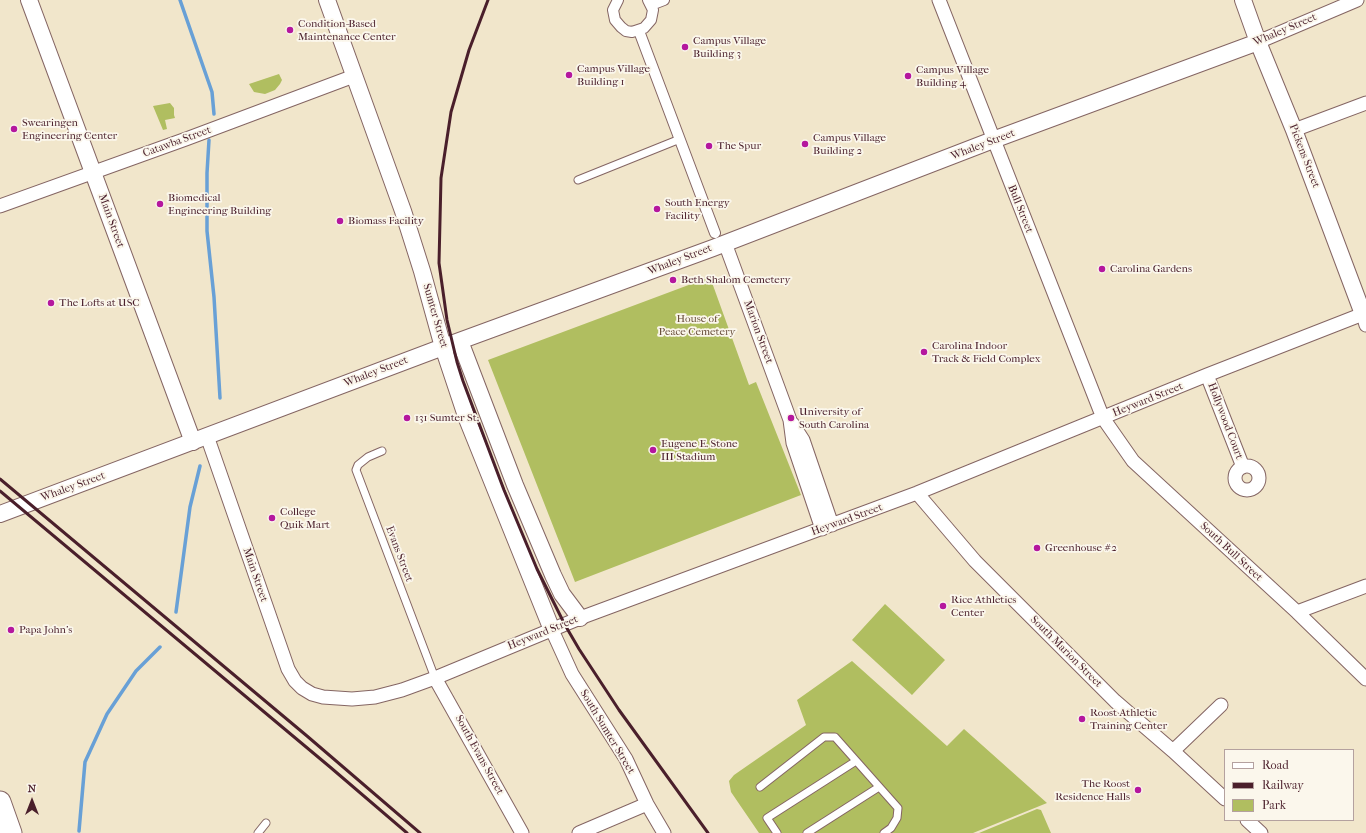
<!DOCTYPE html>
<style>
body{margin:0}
#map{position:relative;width:1366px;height:833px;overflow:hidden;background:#f1e6cb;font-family:"IM FELL French Canon",serif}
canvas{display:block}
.legend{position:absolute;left:1224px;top:749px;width:130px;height:72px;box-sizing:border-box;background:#fbf7ec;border:1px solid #b4a19f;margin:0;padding:5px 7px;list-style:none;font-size:12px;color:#4a1f2b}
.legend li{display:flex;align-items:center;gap:8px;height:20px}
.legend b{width:20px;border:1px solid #b4a19f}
.north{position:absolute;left:12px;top:781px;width:40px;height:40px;-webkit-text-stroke:3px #fbf7ec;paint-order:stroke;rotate:0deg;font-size:11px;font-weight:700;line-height:16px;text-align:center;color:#4a1f2b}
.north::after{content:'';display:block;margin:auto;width:14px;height:18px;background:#4a1f2b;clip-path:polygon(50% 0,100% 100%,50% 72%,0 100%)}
</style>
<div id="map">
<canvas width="1366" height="833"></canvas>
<ul class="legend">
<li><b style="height:5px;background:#fff"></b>Road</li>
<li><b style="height:5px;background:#4a1f2b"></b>Railway</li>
<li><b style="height:11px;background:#b0be60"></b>Park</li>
</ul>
<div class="north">N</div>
</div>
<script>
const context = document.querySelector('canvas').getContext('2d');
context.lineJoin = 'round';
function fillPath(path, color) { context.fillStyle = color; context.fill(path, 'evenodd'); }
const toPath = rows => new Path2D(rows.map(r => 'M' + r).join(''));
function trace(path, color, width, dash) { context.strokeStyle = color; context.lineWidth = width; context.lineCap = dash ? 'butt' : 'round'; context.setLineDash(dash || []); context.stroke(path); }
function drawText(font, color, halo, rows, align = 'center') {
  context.font = font + ' "IM FELL French Canon",serif'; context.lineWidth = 3.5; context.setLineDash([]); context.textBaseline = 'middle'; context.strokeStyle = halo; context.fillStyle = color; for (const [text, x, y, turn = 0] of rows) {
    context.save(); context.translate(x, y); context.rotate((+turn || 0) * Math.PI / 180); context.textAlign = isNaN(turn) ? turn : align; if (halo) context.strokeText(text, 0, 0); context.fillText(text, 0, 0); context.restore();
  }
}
const green = toPath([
 [279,74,282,80,280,84,275,90,265,94,254,92,249,84],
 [170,103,174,108,174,115,175,118,165,120,167,129,163,130,153,106],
 [710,277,749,385,756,382,801,495,575,582,488,360],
 [885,604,945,660,912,695,852,640],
 [852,661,947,746,964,729,1047,803,973,833,759,833,731,792,729,781,734,775,806,725,797,700],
 [1037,809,1041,810,1051,833,979,833]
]);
const stream = toPath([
 [180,0,212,92,214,114],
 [209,140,207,173,207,231,214,297,220,398],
 [176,612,190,507,200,466],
 [79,831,85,762,107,714,136,671,160,647]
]);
const service = toPath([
 [578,180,680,139],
 [382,451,368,457,358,465,356,470,435,678],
 [760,787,824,737,835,737,898,808,897,818,891,828,884,833],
 [258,833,266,823],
 [777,833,767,818,856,761],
 [807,833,879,787]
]);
const pedestrian = toPath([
 [618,0,613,10,615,20,621,27,626,31,632,32,644,28,651,20,653,10,648,0],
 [651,5,664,0],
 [639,31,715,233]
]);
const minor = toPath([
 [939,0,1103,418,1133,461,1297,612,1366,679],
 [1258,42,1357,0],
 [1294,130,1366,103],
 [0,206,186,139,354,76],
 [725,243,790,420,793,443,822,529],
 [1207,375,1243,467],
 [792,423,803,440,832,525],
 [207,436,288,669,295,681,302,688,312,694,323,697,352,699,375,697,402,690,435,678,580,618,917,493,1207,375,1363,314,1366,325],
 '1235 478a12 12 0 1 1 24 0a12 12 0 1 1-24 0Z',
 [917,493,975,561,1115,701,1173,751,1225,799],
 [1297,612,1366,586],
 [552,630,572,674,626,759,647,804,664,833],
 [435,678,522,833],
 [1173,751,1221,705],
 [1247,820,1261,833],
 [579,833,647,804]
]);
const tertiary = toPath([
 [29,0,193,442],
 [327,0,403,211,422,271,443,347,467,419,552,630],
 [1243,0,1258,42,1294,130,1363,314],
 [460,341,515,485,553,575,562,594,580,618],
 [0,514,443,347,713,248,993,140,1258,42]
]);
const primary = toPath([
 [0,802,11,833]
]);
const rail = toPath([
 [488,0,469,50,451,112,441,178,439,263,447,320,457,362,463,381,504,490,537,569,565,625,579,649,619,710,708,833],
 [0,479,307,736,420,833],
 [0,491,330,767,407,833]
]);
const markers = [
 [290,30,4,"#b5179e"],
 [685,47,4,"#b5179e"],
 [569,75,4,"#b5179e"],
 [908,76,4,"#b5179e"],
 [14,129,4,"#b5179e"],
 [805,144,4,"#b5179e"],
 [709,146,4,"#b5179e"],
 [160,204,4,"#b5179e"],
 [657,209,4,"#b5179e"],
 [340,221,4,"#b5179e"],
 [1102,269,4,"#b5179e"],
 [673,280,4,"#b5179e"],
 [51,303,4,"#b5179e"],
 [924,352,4,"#b5179e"],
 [407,418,4,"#b5179e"],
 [791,418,4,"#b5179e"],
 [653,450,4,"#b5179e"],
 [272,518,4,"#b5179e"],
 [1037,548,4,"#b5179e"],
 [943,606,4,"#b5179e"],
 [11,630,4,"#b5179e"],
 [1082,719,4,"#b5179e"],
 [1138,790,4,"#b5179e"]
];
const poiNames = [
 ["Condition-Based",298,24],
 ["Maintenance Center",298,37],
 ["Campus Village",693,41],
 ["Building 3",693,54],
 ["Campus Village",577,69],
 ["Building 1",577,82],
 ["Campus Village",916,70],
 ["Building 4",916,83],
 ["Swearingen",22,123],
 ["Engineering Center",22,136],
 ["Campus Village",813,138],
 ["Building 2",813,151],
 ["The Spur",717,146],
 ["Biomedical",168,198],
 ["Engineering Building",168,211],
 ["South Energy",665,203],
 ["Facility",665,216],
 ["Biomass Facility",348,221],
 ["Carolina Gardens",1110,269],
 ["Beth Shalom Cemetery",681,280],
 ["The Lofts at USC",59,303],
 ["Carolina Indoor",932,346],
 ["Track & Field Complex",932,359],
 ["University of",799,412],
 ["South Carolina",799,425],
 ["131 Sumter St.",415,418],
 ["Eugene E. Stone",661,444],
 ["III Stadium",661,457],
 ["College",280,512],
 ["Quik Mart",280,525],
 ["Greenhouse #2",1045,548],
 ["Rice Athletics",951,600],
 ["Center",951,613],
 ["Papa John's",19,630],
 ["Roost Athletic",1090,713],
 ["Training Center",1090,726],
 ["The Roost",1130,784,"right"],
 ["Residence Halls",1130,797,"right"]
];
const streetNames = [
 ["Whaley Street",1285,30,-23],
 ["Catawba Street",177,142,-20],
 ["Whaley Street",983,145,-21],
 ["Pickens Street",1304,156,69],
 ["Bull Street",1020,209,68],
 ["Main Street",111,221,70],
 ["Whaley Street",680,260,-21],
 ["Sumter Street",435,316,74],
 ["Marion Street",758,332,70],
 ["Whaley Street",376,372,-21],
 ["Heyward Street",1148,400,-22],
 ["Hollywood Court",1225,421,69],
 ["Whaley Street",73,487,-20],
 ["Heyward Street",847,520,-20],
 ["South Bull Street",1231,552,43],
 ["Evans Street",399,554,69],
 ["Main Street",255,575,71],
 ["Heyward Street",543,633,-22],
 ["South Marion Street",1066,652,45],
 ["South Sumter Street",607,732,59],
 ["South Evans Street",479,755,61]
];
const parkNames = [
 ["House of",697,319],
 ["Peace Cemetery",697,332]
];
fillPath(green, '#b0be60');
trace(stream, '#68a0d6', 3.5);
trace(service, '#846563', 9);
trace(pedestrian, '#846563', 12);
trace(minor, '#846563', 15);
trace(tertiary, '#846563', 18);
trace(primary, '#846563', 23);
trace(service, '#fff', 7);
trace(pedestrian, '#fff', 10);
trace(minor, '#fff', 13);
trace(tertiary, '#fff', 16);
trace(primary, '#fff', 21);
trace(rail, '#4a1f2b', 3);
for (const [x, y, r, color] of markers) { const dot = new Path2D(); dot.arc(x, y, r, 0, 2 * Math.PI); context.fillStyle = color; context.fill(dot); trace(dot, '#fbf7ec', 1.5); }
drawText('11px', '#4a1f2b', '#fbf7ec', poiNames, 'left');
drawText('11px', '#4a1f2b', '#fbf7ec', streetNames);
drawText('11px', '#694f3b', '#fbf7ec', parkNames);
</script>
